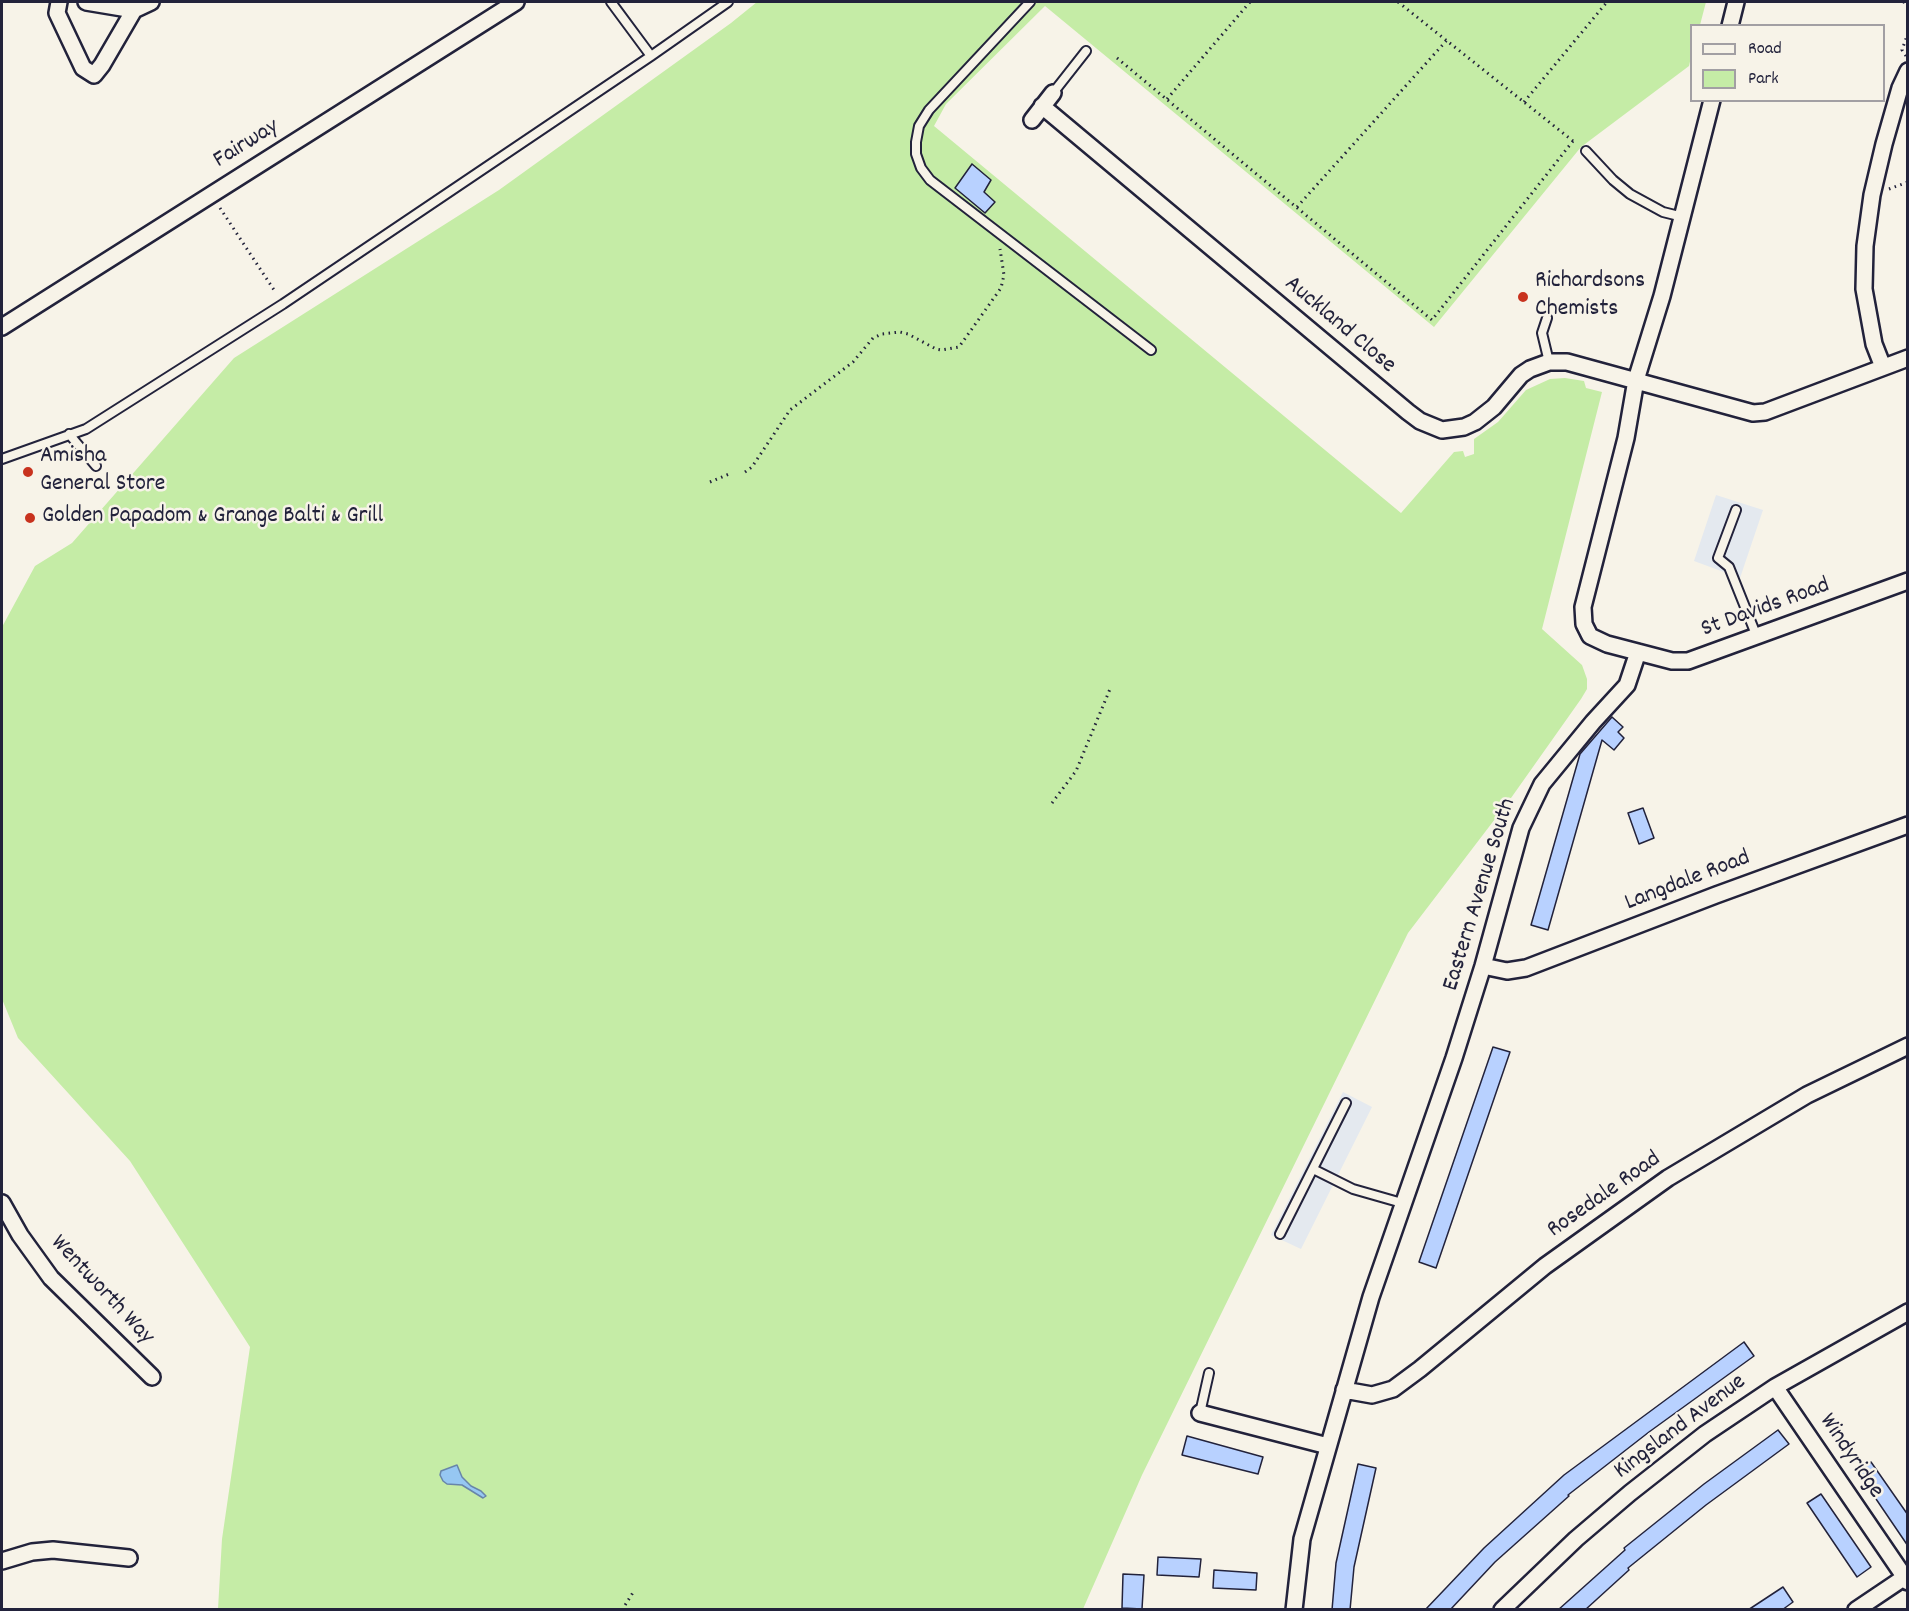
<!DOCTYPE html>
<style>
body{margin:0}
#map{position:relative;width:1909px;height:1611px;overflow:hidden;background:#f7f3e8;font-family:Dekko,sans-serif}
canvas{display:block}
.frame{position:absolute;inset:0;border:3px solid #22223b;pointer-events:none}
.legend{position:absolute;left:1690px;top:24px;width:195px;height:78px;box-sizing:border-box;background:#f7f3e8;border:2px solid #a29fa3;margin:0;padding:8px 10px;list-style:none;font-size:18px;color:#22223b}
.legend li{display:flex;align-items:center;gap:12px;height:30px}
.legend b{width:30px;border:2px solid #a29fa3}
</style>
<div id="map">
<canvas width="1909" height="1611"></canvas>
<div class="frame"></div>
<ul class="legend">
<li><b style="height:8px;background:#f7f3e8"></b>Road</li>
<li><b style="height:16px;background:#c5eca6"></b>Park</li>
</ul>
</div>
<script>
const context = document.querySelector('canvas').getContext('2d');
context.lineJoin = 'round';
function fillPath(path, color) { context.fillStyle = color; context.fill(path, 'evenodd'); }
const toPath = rows => new Path2D(rows.map(r => 'M' + r).join(''));
function trace(path, color, width, dash) { context.strokeStyle = color; context.lineWidth = width; context.lineCap = dash ? 'butt' : 'round'; context.setLineDash(dash || []); context.stroke(path); }
function drawText(font, color, halo, rows, align = 'center') {
  context.font = font + ' Dekko,sans-serif'; context.lineWidth = 5; context.setLineDash([]); context.textBaseline = 'middle'; context.strokeStyle = halo; context.fillStyle = color; for (const [text, x, y, turn = 0] of rows) {
    context.save(); context.translate(x, y); context.rotate((+turn || 0) * Math.PI / 180); context.textAlign = isNaN(turn) ? turn : align; if (halo) context.strokeText(text, 0, 0); context.fillText(text, 0, 0); context.restore();
  }
}
const built = toPath([
 [1716,495,1763,510,1740,578,1694,561],
 [1343,1092,1372,1107,1301,1249,1271,1235]
]);
const green = toPath([
 [757,2,1706,2,1700,25,1692,26,1691,57,1689,66,1581,147,1434,327,1045,6,946,104,934,126,1401,513,1454,452,1463,451,1465,457,1474,454,1474,439,1498,422,1526,390,1550,379,1565,378,1584,381,1586,388,1602,392,1542,629,1582,665,1587,679,1587,689,1581,699,1511,798,1408,933,1142,1475,1083,1609,218,1609,222,1539,250,1347,130,1161,18,1038,2,999,2,627,35,566,72,543,234,358,499,190,731,23]
]);
const water = toPath([
 [457,1465,462,1477,471,1486,481,1491,486,1496,483,1498,462,1485,447,1484,443,1481,440,1475,441,1471,457,1465]
]);
const building = toPath([
 [972,164,991,180,984,192,995,202,985,213,955,188,972,164],
 [1612,717,1623,727,1618,732,1624,738,1614,750,1602,740,1548,930,1531,925,1580,754,1612,717],
 [1643,808,1654,838,1639,844,1628,813,1643,808],
 [1493,1047,1510,1052,1436,1268,1419,1262,1493,1047],
 [1744,1342,1754,1356,1649,1432,1568,1495,1569,1496,1495,1562,1450,1610,1425,1610,1484,1548,1564,1475,1744,1342],
 [1778,1430,1789,1444,1706,1505,1628,1568,1629,1570,1585,1610,1558,1610,1625,1550,1624,1548,1704,1484,1778,1430],
 [1187,1436,1263,1457,1258,1474,1182,1455,1187,1436],
 [1871,1462,1908,1515,1908,1546,1857,1471,1871,1462],
 [1358,1464,1376,1468,1354,1567,1350,1610,1332,1610,1336,1563,1358,1464],
 [1821,1494,1871,1567,1857,1577,1807,1503,1821,1494],
 [1158,1557,1201,1559,1199,1577,1157,1575,1158,1557],
 [1214,1570,1257,1573,1256,1590,1213,1588,1214,1570],
 [1123,1574,1144,1575,1142,1609,1122,1608,1123,1574],
 [1783,1587,1793,1602,1782,1610,1748,1610,1783,1587]
]);
const path = toPath([
 [1398,2,1573,141],
 [1903,2,1908,3],
 [1906,56,1902,50,1908,33],
 [1117,58,1432,320,1573,141],
 [1167,99,1250,2],
 [1524,102,1607,2],
 [1889,189,1908,182],
 [1297,207,1447,40],
 [220,208,276,293],
 [745,472,752,467,790,410,853,362,873,338,882,334,900,332,908,334,936,349,942,350,959,347,1001,288,1004,275,1000,249],
 [710,482,729,474],
 [1052,803,1076,771,1110,689],
 [622,1610,634,1591]
]);
const lane = toPath([
 [611,2,651,56],
 [1030,2,929,110,919,126,916,142,916,154,921,168,930,180,1151,350],
 [1053,93,1086,51],
 [1586,151,1613,180,1630,194,1663,212,1683,217],
 [1547,318,1542,333,1549,362],
 [69,434,96,466],
 [2,459,86,429,283,304,651,56,728,2],
 [1736,510,1718,558,1729,567,1757,637],
 [1313,1169,1353,1189,1402,1203],
 [1280,1234,1346,1103],
 [1200,1413,1209,1373]
]);
const street = toPath([
 [59,2,57,13,83,68,94,75,102,65,134,10,151,2],
 [86,2,134,10],
 [1730,26,1736,2],
 [1712,100,1662,296,1636,380,1626,438,1583,607,1584,624,1590,636,1607,644,1672,661,1688,661,1908,581],
 [1042,106,1408,412,1420,421,1442,430,1464,427,1475,422,1494,407,1521,375,1530,369,1549,362,1567,362,1753,413,1765,412,1908,358],
 [1032,120,1053,93],
 [2,327,516,2],
 [1883,367,1874,344,1864,289,1865,246,1872,195,1884,144,1900,88,1908,71],
 [1483,966,1507,971,1526,968,1716,895,1908,825],
 [2,1203,20,1235,51,1278,152,1377],
 [1775,1387,1908,1582],
 [1344,1390,1372,1395,1393,1389,1420,1369,1545,1266,1668,1178,1807,1095,1908,1046],
 [1200,1413,1328,1446],
 [2,1561,32,1552,53,1550,129,1558],
 [1294,1610,1302,1539,1371,1297,1454,1058,1483,966,1521,828,1542,784,1593,722,1627,685,1638,652],
 [1502,1610,1576,1539,1630,1493,1705,1434,1775,1387,1908,1312],
 [1856,1610,1908,1575]
]);
const markers = [
 [1523,297,6,"#c8321e"],
 [28,472,6,"#c8321e"],
 [30,518,6,"#c8321e"]
];
const streetNames = [
 ["Fairway",247,145,-32],
 ["Auckland Close",1339,326,40],
 ["St Davids Road",1766,609,-20],
 ["Langdale Road",1688,882,-21],
 ["Eastern Avenue South",1481,895,-73],
 ["Rosedale Road",1605,1196,-35],
 ["Wentworth Way",101,1291,47],
 ["Kingsland Avenue",1681,1428,-37],
 ["Windyridge",1850,1457,56]
];
const poiNames = [
 ["Richardsons",1535,283],
 ["Chemists",1535,311],
 ["Amisha",40,458],
 ["General Store",40,486],
 ["Golden Papadom & Grange Balti & Grill",42,518]
];
fillPath(built, '#e4e9ef');
fillPath(green, '#c5eca6');
fillPath(water, '#96c7f2');
trace(water, '#6885a9', 1.5);
fillPath(building, '#b8d1ff');
trace(building, '#22223b', 1.5);
trace(lane, '#22223b', 12);
trace(street, '#22223b', 20);
trace(path, '#22223b', 3, [1.5, 4.5]);
trace(lane, '#f7f3e8', 8);
trace(street, '#f7f3e8', 15);
for (const [x, y, r, color] of markers) { const dot = new Path2D(); dot.arc(x, y, r, 0, 2 * Math.PI); context.fillStyle = color; context.fill(dot); trace(dot, '#f7f3e8', 2); }
drawText('24px', '#22223b', '#f7f3e8', streetNames);
drawText('24px', '#22223b', '#f7f3e8', poiNames, 'left');
</script>
